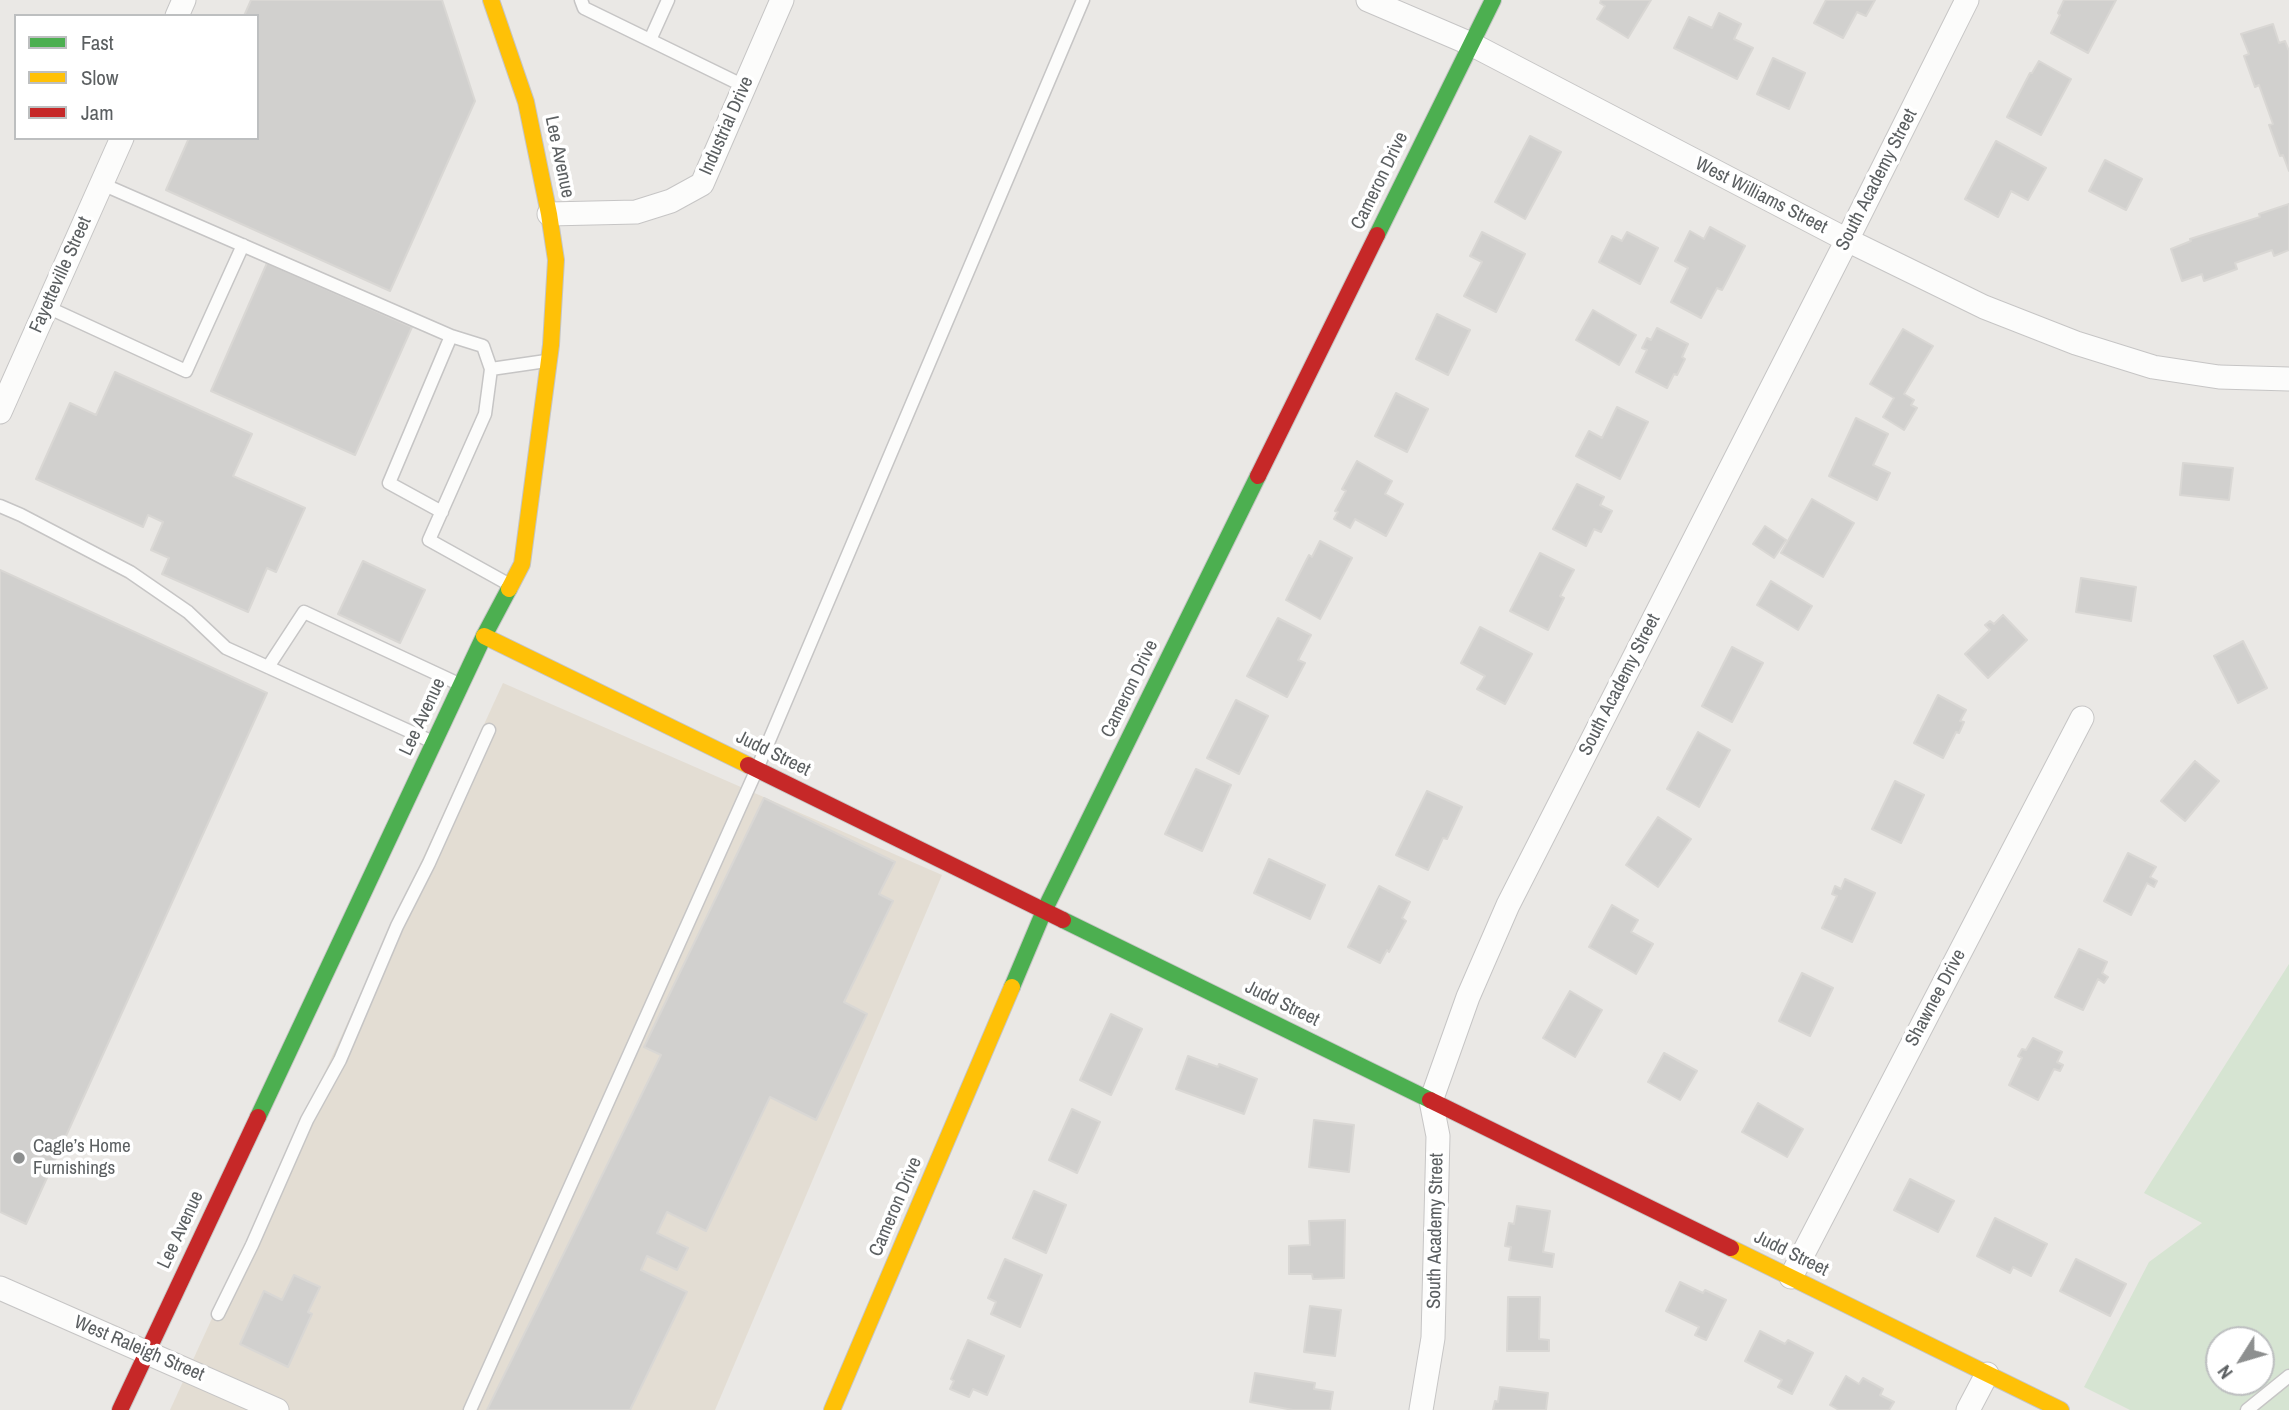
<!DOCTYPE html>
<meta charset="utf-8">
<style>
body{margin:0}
#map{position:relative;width:2289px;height:1410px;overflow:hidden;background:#eae8e5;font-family:"Archivo Narrow",sans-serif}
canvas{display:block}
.legend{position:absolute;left:14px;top:14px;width:245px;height:126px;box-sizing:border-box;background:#fff;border:2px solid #bdbfc0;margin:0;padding:9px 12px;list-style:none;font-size:21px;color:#5b5f61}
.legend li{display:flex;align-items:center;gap:14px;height:35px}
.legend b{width:35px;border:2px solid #bdbfc0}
.north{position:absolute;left:2205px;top:1326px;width:70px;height:70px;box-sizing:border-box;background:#fff;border:2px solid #bdbfc0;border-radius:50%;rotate:233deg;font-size:19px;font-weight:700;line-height:28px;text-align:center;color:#5b5f61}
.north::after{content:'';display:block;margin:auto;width:24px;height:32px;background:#8d8f8f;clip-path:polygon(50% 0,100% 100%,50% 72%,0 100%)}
</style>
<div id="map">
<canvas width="2289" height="1410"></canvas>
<ul class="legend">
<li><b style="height:9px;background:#4caf50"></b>Fast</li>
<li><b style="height:9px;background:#ffc107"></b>Slow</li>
<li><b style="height:9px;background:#c62828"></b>Jam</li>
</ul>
<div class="north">N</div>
</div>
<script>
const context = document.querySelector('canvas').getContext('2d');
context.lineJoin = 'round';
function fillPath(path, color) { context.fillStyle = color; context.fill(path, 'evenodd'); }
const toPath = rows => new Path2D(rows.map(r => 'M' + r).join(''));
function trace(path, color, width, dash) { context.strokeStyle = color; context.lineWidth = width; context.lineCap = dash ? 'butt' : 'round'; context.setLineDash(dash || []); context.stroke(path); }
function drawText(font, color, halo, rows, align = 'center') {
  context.font = font + ' "Archivo Narrow",sans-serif'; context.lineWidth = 7; context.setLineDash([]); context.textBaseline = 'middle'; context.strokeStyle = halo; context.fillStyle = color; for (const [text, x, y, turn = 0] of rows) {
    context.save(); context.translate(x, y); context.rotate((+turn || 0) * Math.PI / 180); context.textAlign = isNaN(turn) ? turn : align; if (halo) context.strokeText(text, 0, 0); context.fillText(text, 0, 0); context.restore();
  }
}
const commercial = toPath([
 [503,683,942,875,715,1410,170,1410]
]);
const green = toPath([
 [2289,964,2289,1410,2130,1410,2084,1387,2149,1262,2202,1223,2144,1193],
 [2219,1340,2261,1340,2261,1382,2219,1382]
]);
const building = toPath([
 [251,0,442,0,475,101,390,291,166,190,189,138,257,138,257,16,244,16,251,0],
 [1601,0,1651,0,1628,38,1597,19,1605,6,1600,3,1601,0],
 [1826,0,1875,0,1866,16,1857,12,1843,38,1814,23,1826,0],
 [2064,0,2116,0,2088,53,2051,33,2060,15,2058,13,2064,0],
 [1719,13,1741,24,1734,39,1753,48,1737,79,1674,48,1689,17,1712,28,1719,13],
 [2273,24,2279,43,2285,41,2289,51,2289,171,2283,155,2280,156,2269,125,2273,124,2259,85,2255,87,2244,56,2249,54,2241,34,2273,24],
 [1773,58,1805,73,1789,109,1757,94,1773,58],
 [2039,61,2071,79,2041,135,2007,117,2030,73,2032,73,2039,61],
 [1530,136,1561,152,1525,219,1495,202,1530,136],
 [1996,141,2046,168,2028,200,2011,191,1998,217,1965,199,1996,141],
 [2105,160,2142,179,2126,210,2089,191,2105,160],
 [2289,204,2289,250,2274,256,2272,250,2235,263,2237,269,2204,281,2202,274,2182,281,2171,249,2191,241,2190,239,2260,217,2259,214,2289,204],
 [1710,227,1745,246,1722,290,1717,288,1701,318,1671,302,1688,268,1675,261,1690,231,1704,239,1710,227],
 [1482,232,1525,254,1496,312,1464,296,1482,262,1470,256,1482,232],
 [1627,232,1658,248,1640,284,1599,262,1612,236,1622,241,1627,232],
 [267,263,412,327,355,455,211,391,267,263],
 [1593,310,1636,335,1619,365,1576,340,1593,310],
 [1437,314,1470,330,1448,375,1416,359,1437,314],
 [1657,328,1688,344,1682,357,1685,359,1677,375,1674,374,1667,388,1636,372,1647,350,1642,348,1647,338,1651,340,1657,328],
 [1903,329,1933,346,1904,394,1914,400,1911,405,1917,408,1904,430,1883,417,1894,398,1870,384,1903,329],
 [115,372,252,434,233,476,305,508,276,572,267,568,248,612,162,574,169,558,151,550,163,522,148,515,143,527,36,479,70,403,96,415,115,372],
 [1396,393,1428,409,1407,452,1375,436,1396,393],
 [1617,407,1648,422,1620,479,1576,456,1589,431,1602,438,1617,407],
 [1856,418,1888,434,1873,465,1890,473,1877,500,1829,476,1856,418],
 [1357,461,1392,481,1385,494,1403,504,1386,536,1355,519,1350,528,1334,519,1338,512,1335,511,1346,491,1342,489,1357,461],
 [2183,463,2233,468,2229,500,2180,495,2183,463],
 [1577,484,1604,497,1600,505,1612,511,1601,532,1594,529,1586,546,1553,529,1577,484],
 [1812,499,1854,523,1823,577,1781,553,1812,499],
 [1765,526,1786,540,1774,558,1753,544,1765,526],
 [1320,541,1352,558,1320,619,1286,600,1309,555,1312,557,1320,541],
 [1540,553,1574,570,1560,596,1564,598,1548,630,1510,611,1540,553],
 [363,561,425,590,400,643,338,614,363,561],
 [0,570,267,693,26,1224,0,1212,0,570],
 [2081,578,2136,587,2131,621,2076,612,2081,578],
 [1771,581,1812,606,1798,630,1757,605,1771,581],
 [2003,615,2027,640,1988,678,1965,654,1990,630,1985,625,1990,621,1994,624,2003,615],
 [1278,618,1311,635,1298,660,1305,663,1287,697,1247,676,1278,618],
 [1480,627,1532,654,1505,704,1477,689,1485,676,1461,663,1480,627],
 [2243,641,2267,688,2238,703,2214,656,2243,641],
 [1732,647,1763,663,1732,722,1702,706,1732,647],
 [1938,695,1966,710,1960,721,1964,722,1959,733,1956,732,1943,758,1914,743,1938,695],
 [1236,700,1268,716,1239,774,1207,758,1236,700],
 [1698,732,1730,750,1699,807,1667,789,1698,732],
 [2195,761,2219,781,2185,821,2161,801,2195,761],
 [1196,769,1231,785,1202,851,1165,834,1196,769],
 [1895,781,1924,795,1901,843,1872,829,1895,781],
 [1427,791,1462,807,1447,839,1443,838,1428,870,1396,855,1427,791],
 [764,798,895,862,879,894,893,901,844,1002,867,1014,816,1120,770,1097,706,1231,667,1212,657,1233,688,1248,677,1270,647,1256,641,1270,687,1292,630,1410,487,1410,661,1055,644,1047,764,798],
 [1658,817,1691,839,1658,887,1626,865,1658,817],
 [2128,853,2156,867,2150,877,2157,881,2154,887,2147,883,2131,915,2104,901,2128,853],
 [1269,859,1325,885,1310,919,1254,893,1269,859],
 [1845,879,1875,893,1852,942,1822,928,1837,896,1832,894,1835,886,1841,889,1845,879],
 [1379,886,1410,902,1402,918,1406,921,1389,952,1387,950,1380,963,1348,947,1379,886],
 [1612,905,1638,920,1631,932,1653,944,1636,974,1589,947,1612,905],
 [2079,949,2107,962,2102,973,2108,977,2104,983,2098,979,2083,1010,2055,997,2079,949],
 [1802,973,1833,988,1810,1036,1779,1021,1802,973],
 [1570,991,1602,1010,1575,1057,1543,1038,1570,991],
 [1111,1014,1142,1029,1111,1095,1080,1080,1111,1014],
 [2033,1038,2062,1052,2057,1062,2063,1065,2060,1071,2054,1069,2038,1100,2009,1085,2022,1058,2018,1056,2022,1049,2026,1050,2033,1038],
 [1664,1053,1697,1071,1680,1100,1648,1082,1664,1053],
 [1188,1056,1218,1067,1219,1064,1257,1079,1244,1114,1176,1089,1188,1056],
 [1758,1103,1803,1129,1787,1157,1742,1132,1758,1103],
 [1072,1109,1100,1122,1077,1173,1049,1160,1072,1109],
 [1314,1120,1354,1125,1349,1172,1309,1167,1314,1120],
 [1910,1179,1954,1201,1938,1232,1894,1210,1910,1179],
 [1034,1191,1066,1205,1046,1253,1013,1238,1034,1191],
 [1517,1206,1550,1211,1543,1252,1554,1254,1552,1267,1509,1260,1511,1247,1505,1246,1509,1223,1514,1224,1517,1206],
 [1995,1218,2047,1244,2031,1276,2013,1267,2010,1273,1977,1256,1995,1218],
 [1345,1220,1344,1278,1313,1279,1312,1274,1289,1274,1289,1246,1310,1245,1309,1221,1345,1220],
 [1005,1259,1042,1275,1020,1327,991,1314,996,1302,988,1298,1005,1259],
 [2076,1259,2126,1284,2110,1316,2060,1291,2076,1259],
 [294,1275,320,1287,308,1312,312,1314,288,1367,240,1344,264,1291,282,1300,294,1275],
 [1680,1282,1703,1293,1705,1290,1726,1300,1706,1340,1695,1335,1699,1327,1666,1311,1680,1282],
 [1508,1297,1540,1297,1539,1339,1549,1340,1549,1351,1507,1351,1508,1297],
 [1310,1306,1341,1310,1335,1356,1304,1352,1310,1306],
 [1760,1331,1785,1344,1788,1340,1813,1353,1792,1394,1778,1387,1782,1380,1745,1361,1760,1331],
 [968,1340,1004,1356,987,1395,973,1389,969,1397,950,1389,954,1381,951,1379,968,1340],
 [1255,1373,1315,1383,1314,1389,1333,1392,1330,1410,1293,1410,1250,1402,1255,1373],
 [1846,1376,1859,1384,1863,1378,1883,1389,1880,1395,1894,1402,1889,1410,1839,1410,1830,1405,1846,1376],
 [1500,1387,1548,1393,1546,1410,1493,1410,1495,1401,1498,1402,1500,1387]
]);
const lane = toPath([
 [581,0,584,8,744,86],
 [650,40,668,0],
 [102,184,451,336],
 [47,307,186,371,243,245],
 [0,506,21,515,130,572,188,612,226,648,433,742],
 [442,512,389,483,451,336,483,346,491,369],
 [510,585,429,540,485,414,491,369,546,361],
 [268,667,304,612,461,685],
 [218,1314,252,1245,307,1120,340,1060,397,926,429,863,489,730],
 [470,1410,757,769,1083,0],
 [2247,1410,2289,1376]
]);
const street = toPath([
 [1368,0,1471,44,1847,240,1984,307,2076,343,2153,367,2219,377,2289,379],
 [177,16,184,0],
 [549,214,636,212,671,201,702,184,782,0],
 [0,412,122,138],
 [1791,1277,2082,718],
 [0,1288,277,1410],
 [1421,1410,1433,1338,1438,1136,1431,1101,1468,997,1508,905,1847,240,1967,0],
 [1968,1410,1987,1374]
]);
const fast = toPath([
 [1377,235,1493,0],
 [1063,920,1430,1100],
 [1012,987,1044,911,1258,476],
 [258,1117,484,636,509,589]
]);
const slow = toPath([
 [491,0,526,102,549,214,556,260,551,345,522,564,509,589],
 [484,636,748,765],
 [1731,1248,2061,1410],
 [832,1410,1012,987]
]);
const jam = toPath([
 [1258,476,1377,235],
 [748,765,1063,920],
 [1430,1100,1731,1248],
 [120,1410,258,1117]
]);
const markers = [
 [19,1158,7,"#8d8f8f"]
];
const streetNames = [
 ["Industrial Drive",727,126,-66],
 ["Lee Avenue",559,157,78],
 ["South Academy Street",1877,180,-63],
 ["Cameron Drive",1380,181,-64],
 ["West Williams Street",1761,196,27],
 ["Fayetteville Street",61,275,-66],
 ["South Academy Street",1620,685,-63],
 ["Cameron Drive",1130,689,-64],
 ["Lee Avenue",423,717,-65],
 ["Judd Street",773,754,26],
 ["Shawnee Drive",1936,998,-62],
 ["Judd Street",1282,1004,26],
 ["Cameron Drive",896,1207,-67],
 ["Lee Avenue",181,1230,-65],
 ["South Academy Street",1436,1231,-89],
 ["Judd Street",1791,1254,26],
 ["West Raleigh Street",139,1349,23]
];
const poiNames = [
 ["Cagle’s Home",33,1147],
 ["Furnishings",33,1169]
];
fillPath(commercial, '#e3ddd3');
fillPath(green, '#d6e4d2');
fillPath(building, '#d1d0ce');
trace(building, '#d9d7d4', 2);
trace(lane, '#c6c5c5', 15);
trace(street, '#c6c5c5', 25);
trace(fast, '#c5c5c5', 18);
trace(slow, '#c5c5c5', 18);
trace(jam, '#c5c5c5', 18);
trace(lane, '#fcfcfb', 12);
trace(street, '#fcfcfb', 23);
trace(fast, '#4caf50', 16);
trace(slow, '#ffc107', 16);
trace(jam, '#c62828', 16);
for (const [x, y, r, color] of markers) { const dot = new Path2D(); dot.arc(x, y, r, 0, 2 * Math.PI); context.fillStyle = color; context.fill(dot); trace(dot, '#fff', 2.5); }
drawText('19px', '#5b5f61', '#fff', streetNames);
drawText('19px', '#5b5f61', '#fff', poiNames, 'left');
</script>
